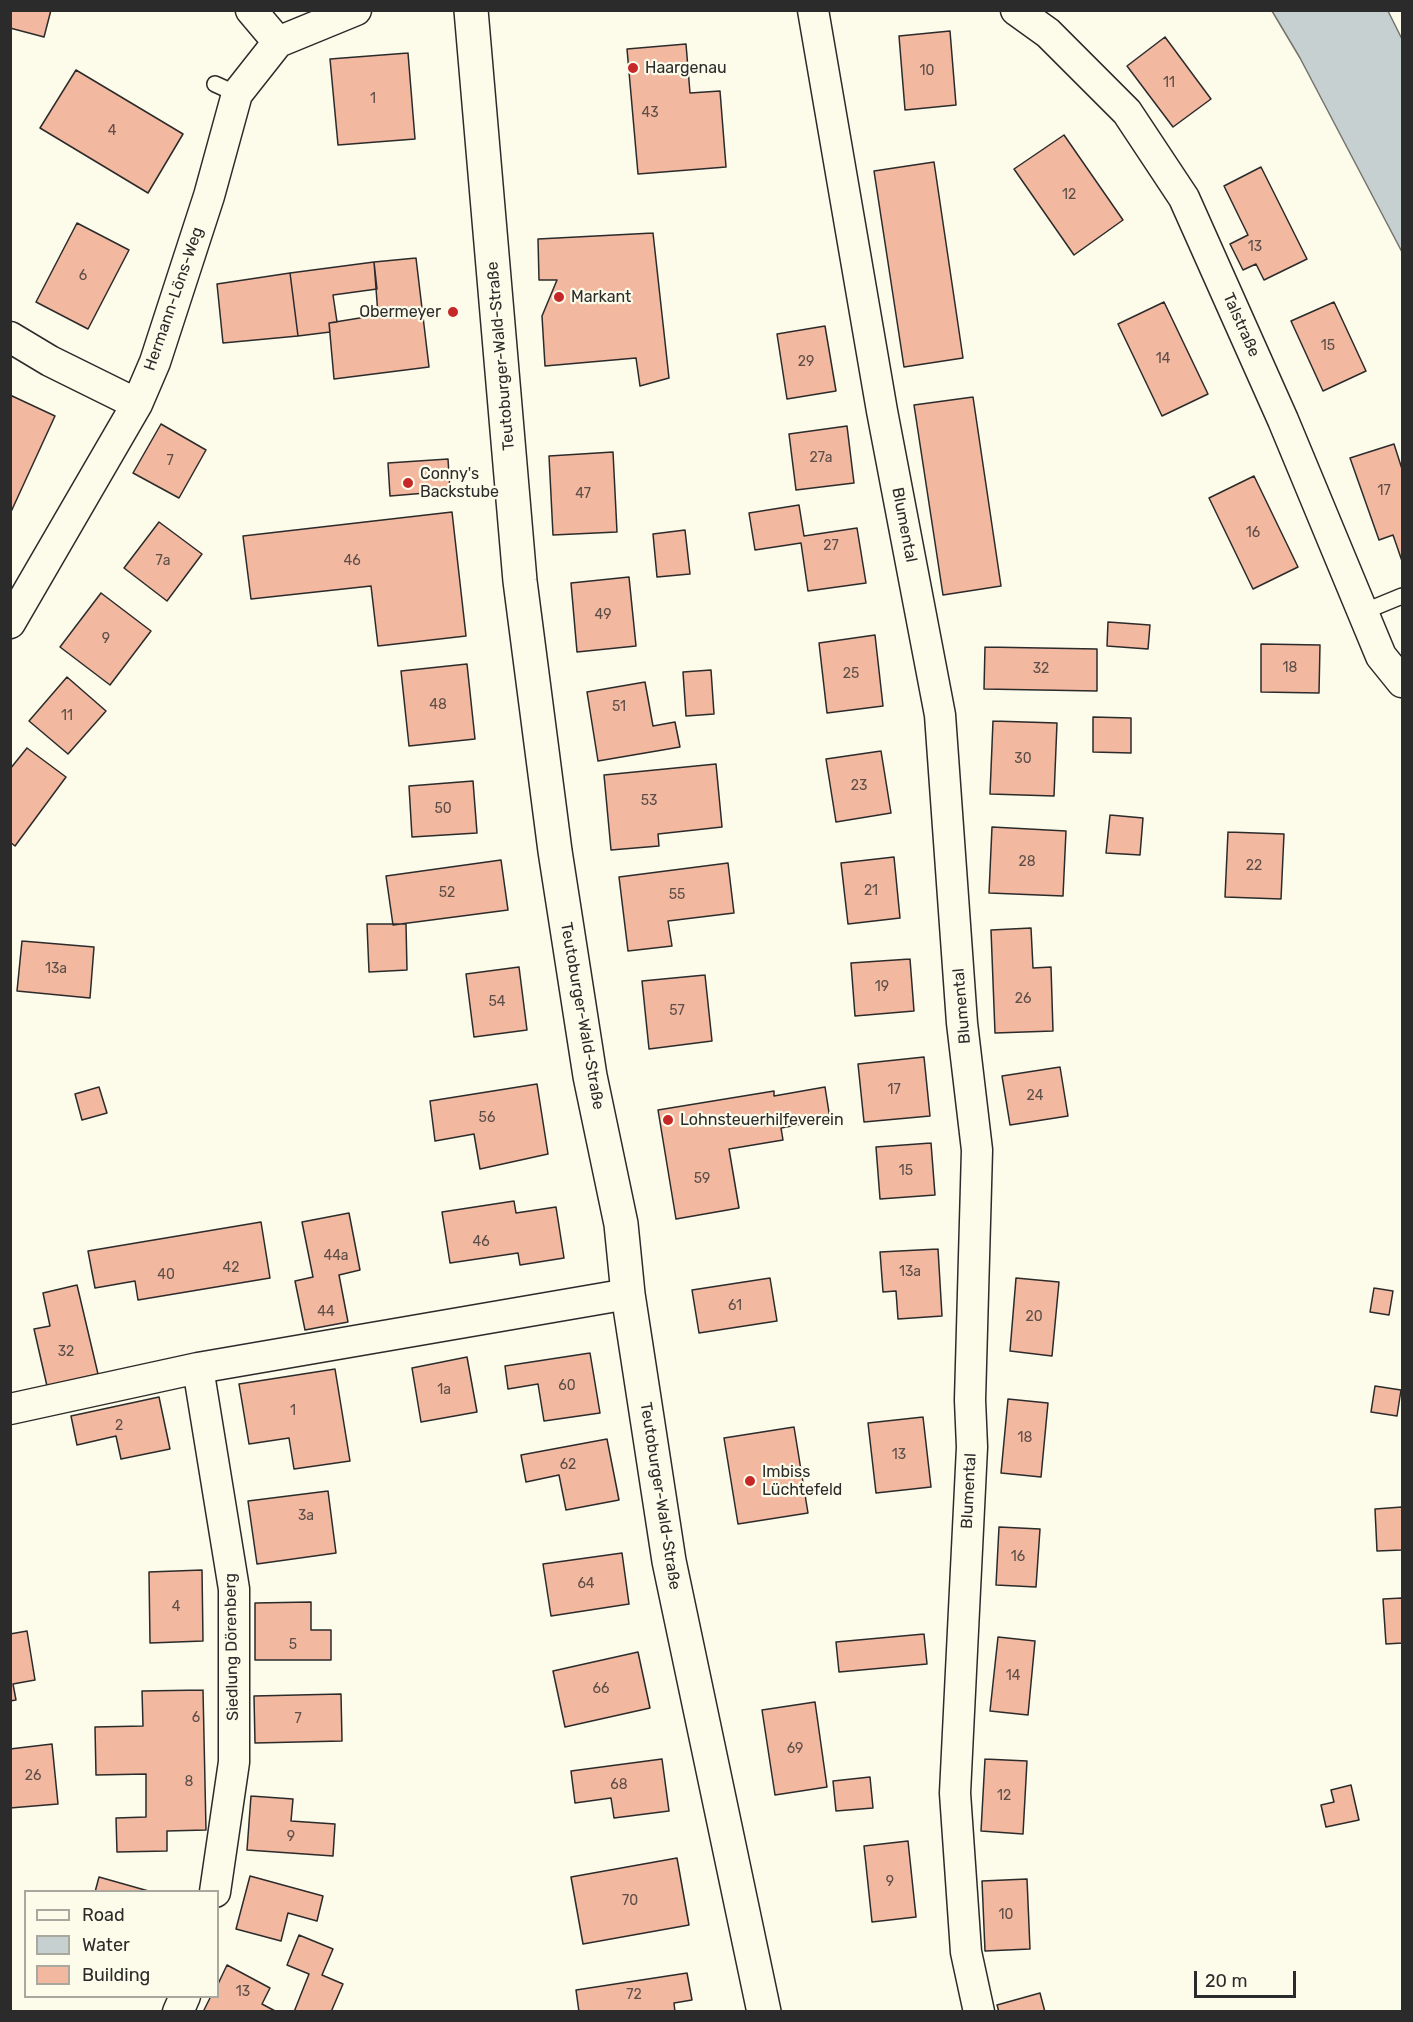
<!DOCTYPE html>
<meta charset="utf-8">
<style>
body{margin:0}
#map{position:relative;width:1413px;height:2022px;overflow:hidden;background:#fdfbea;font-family:Rubik,sans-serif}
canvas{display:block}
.frame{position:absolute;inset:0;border:12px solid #2b2b2b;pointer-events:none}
.legend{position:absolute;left:24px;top:1890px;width:195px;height:108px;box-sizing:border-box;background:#fdfbea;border:2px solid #a9a89e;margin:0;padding:8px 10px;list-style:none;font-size:18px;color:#2b2b2b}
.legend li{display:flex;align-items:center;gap:12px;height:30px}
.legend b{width:30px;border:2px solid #a9a89e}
.scale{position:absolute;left:1194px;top:1971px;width:102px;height:27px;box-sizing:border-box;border:3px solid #2b2b2b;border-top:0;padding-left:8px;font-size:18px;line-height:21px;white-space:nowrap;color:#2b2b2b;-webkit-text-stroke:4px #fdfbea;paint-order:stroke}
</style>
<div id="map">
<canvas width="1413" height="2022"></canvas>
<div class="frame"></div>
<ul class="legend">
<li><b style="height:8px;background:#fdfbea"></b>Road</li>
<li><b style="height:16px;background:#c7d0d0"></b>Water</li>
<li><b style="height:16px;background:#f2b8a0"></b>Building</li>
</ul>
<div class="scale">20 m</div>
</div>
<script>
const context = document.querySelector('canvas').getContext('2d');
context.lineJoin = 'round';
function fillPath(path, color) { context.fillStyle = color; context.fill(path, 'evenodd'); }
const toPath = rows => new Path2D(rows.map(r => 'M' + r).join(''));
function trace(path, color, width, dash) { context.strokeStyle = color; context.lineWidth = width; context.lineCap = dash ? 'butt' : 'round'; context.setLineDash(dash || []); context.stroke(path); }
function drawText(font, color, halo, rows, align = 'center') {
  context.font = font + ' Rubik,sans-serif'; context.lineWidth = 4.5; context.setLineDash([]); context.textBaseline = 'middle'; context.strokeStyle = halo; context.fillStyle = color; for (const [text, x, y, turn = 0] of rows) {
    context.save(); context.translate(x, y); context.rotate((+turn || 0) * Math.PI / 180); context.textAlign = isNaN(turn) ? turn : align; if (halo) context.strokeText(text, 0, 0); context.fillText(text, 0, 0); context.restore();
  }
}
const water = toPath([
 [1272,11,1388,11,1402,39,1402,252,1300,58,1272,11]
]);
const building = toPath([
 [10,10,51,10,44,37,10,28,10,10],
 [950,31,956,105,905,110,899,36,950,31],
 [1165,37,1211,99,1173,127,1127,66,1165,37],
 [686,44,690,93,720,91,726,167,638,174,627,49,686,44],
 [408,53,415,139,338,145,330,59,408,53],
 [76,70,183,134,148,193,40,128,76,70],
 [1064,135,1123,220,1074,255,1014,169,1064,135],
 [934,162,963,358,904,367,874,171,934,162],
 [1261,167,1307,259,1264,280,1256,264,1243,270,1230,244,1248,235,1224,186,1261,167],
 [77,223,129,250,88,329,36,302,77,223],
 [653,233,669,378,640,386,636,358,545,366,542,316,557,280,539,280,538,239,653,233],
 [416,258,429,367,334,379,329,323,378,315,374,262,416,258],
 [374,262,377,289,333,295,337,322,329,323,330,332,298,336,290,273,374,262],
 [290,273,298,336,223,343,217,284,290,273],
 [1164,302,1208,394,1162,416,1118,324,1164,302],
 [1334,302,1366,371,1323,391,1291,321,1334,302],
 [825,326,836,391,787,399,777,334,825,326],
 [10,395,55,416,10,514,10,395],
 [973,397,1001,586,943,595,914,405,973,397],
 [161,424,206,450,179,498,133,473,161,424],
 [847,426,854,483,796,490,789,434,847,426],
 [1394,444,1402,469,1402,561,1393,535,1379,540,1350,458,1394,444],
 [613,452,617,532,553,535,549,456,613,452],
 [448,459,450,491,390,496,388,463,448,459],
 [1254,476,1298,567,1253,589,1209,498,1254,476],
 [799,505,804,536,857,528,866,583,808,591,801,543,755,550,749,513,799,505],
 [452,512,466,636,378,646,371,586,251,599,243,536,452,512],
 [159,522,202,554,167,601,124,568,159,522],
 [685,530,690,574,657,577,653,534,685,530],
 [629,577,636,646,577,652,571,583,629,577],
 [101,593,151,631,110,685,60,647,101,593],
 [1108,622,1150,625,1148,649,1107,646,1108,622],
 [875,635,883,706,827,713,819,643,875,635],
 [1261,644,1320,645,1319,693,1261,692,1261,644],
 [985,647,1097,649,1097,691,984,689,985,647],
 [467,664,475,739,409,746,401,671,467,664],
 [711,670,714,714,686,716,683,672,711,670],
 [67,677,106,711,68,754,29,721,67,677],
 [645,682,653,726,675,722,680,747,598,761,587,692,645,682],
 [1093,717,1131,718,1131,753,1093,752,1093,717],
 [993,721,1057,723,1054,796,990,794,993,721],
 [27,748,66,777,15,846,10,842,10,769,27,748],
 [881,751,891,813,836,822,826,759,881,751],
 [716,764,722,827,658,834,659,846,611,850,604,775,716,764],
 [473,781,477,833,412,837,409,786,473,781],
 [1110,815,1143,818,1140,855,1106,853,1110,815],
 [992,827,1066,831,1063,896,989,893,992,827],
 [1228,832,1284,834,1281,899,1225,897,1228,832],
 [894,857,900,918,848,924,841,863,894,857],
 [501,860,508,910,393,925,386,876,501,860],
 [728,863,734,913,668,921,672,946,628,951,619,877,728,863],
 [367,924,406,924,407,970,369,972,367,924],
 [1031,928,1033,968,1051,967,1053,1031,995,1033,991,930,1031,928],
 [22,941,94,947,90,998,17,991,22,941],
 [910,959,914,1011,855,1016,851,963,910,959],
 [519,967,527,1030,474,1037,466,974,519,967],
 [705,975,712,1041,649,1049,642,981,705,975],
 [924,1057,930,1116,864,1122,858,1064,924,1057],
 [1060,1067,1068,1116,1010,1125,1002,1076,1060,1067],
 [537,1084,548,1154,480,1169,474,1134,435,1141,430,1101,537,1084],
 [99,1087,107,1113,82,1120,75,1094,99,1087],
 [825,1087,830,1119,781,1128,783,1140,729,1149,739,1208,676,1219,658,1110,774,1091,774,1096,825,1087],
 [931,1143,935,1195,880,1199,876,1147,931,1143],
 [514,1201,516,1213,556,1207,564,1258,520,1265,518,1253,450,1263,442,1212,514,1201],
 [349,1213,360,1270,339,1275,348,1322,305,1330,295,1281,313,1277,302,1222,349,1213],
 [261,1222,270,1278,138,1300,135,1281,95,1288,88,1251,261,1222],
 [938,1249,942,1316,898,1319,896,1291,883,1292,880,1252,938,1249],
 [770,1278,777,1321,699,1333,692,1290,770,1278],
 [1016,1278,1059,1282,1052,1356,1010,1351,1016,1278],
 [77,1285,98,1374,47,1386,34,1329,50,1326,43,1293,77,1285],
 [1374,1288,1393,1291,1389,1315,1370,1312,1374,1288],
 [590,1353,600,1413,544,1421,538,1384,508,1389,505,1366,590,1353],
 [467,1357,477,1412,421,1422,412,1368,467,1357],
 [335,1369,350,1461,294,1469,289,1438,249,1444,239,1384,335,1369],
 [1375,1386,1401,1390,1397,1416,1371,1412,1375,1386],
 [159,1397,170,1449,121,1459,116,1436,77,1445,71,1416,159,1397],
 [1008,1399,1048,1403,1041,1477,1001,1473,1008,1399],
 [923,1417,931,1487,876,1493,868,1423,923,1417],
 [794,1427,808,1513,738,1524,724,1438,794,1427],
 [607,1439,619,1500,566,1510,559,1475,526,1482,521,1455,607,1439],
 [328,1491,336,1553,257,1564,248,1501,328,1491],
 [1402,1507,1402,1550,1377,1551,1375,1509,1402,1507],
 [999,1527,1040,1529,1036,1587,996,1585,999,1527],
 [622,1553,629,1604,551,1616,543,1564,622,1553],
 [202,1570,203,1641,150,1643,149,1572,202,1570],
 [1402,1598,1402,1643,1386,1644,1383,1599,1402,1598],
 [311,1602,311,1630,331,1630,331,1660,255,1660,255,1603,311,1602],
 [27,1631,35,1680,13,1684,16,1700,10,1701,10,1634,27,1631],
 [924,1634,927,1664,839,1672,836,1642,924,1634],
 [998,1637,1035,1641,1028,1715,990,1711,998,1637],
 [638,1652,650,1708,565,1727,553,1671,638,1652],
 [203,1690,206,1830,167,1831,167,1851,117,1852,116,1818,146,1817,146,1774,96,1775,95,1727,143,1726,142,1691,203,1690],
 [341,1694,342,1741,255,1743,254,1696,341,1694],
 [815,1702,827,1787,775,1795,762,1710,815,1702],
 [52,1744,58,1804,10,1808,10,1749,52,1744],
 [662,1759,669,1811,614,1818,611,1798,575,1803,571,1771,662,1759],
 [985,1759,1027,1761,1023,1834,981,1831,985,1759],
 [870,1777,873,1808,836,1811,833,1781,870,1777],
 [1351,1785,1359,1820,1326,1827,1321,1805,1334,1802,1331,1790,1351,1785],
 [251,1796,293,1799,291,1821,335,1824,333,1856,247,1850,251,1796],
 [908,1841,916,1917,872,1922,864,1846,908,1841],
 [677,1858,689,1925,583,1944,571,1877,677,1858],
 [250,1876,323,1896,317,1921,288,1913,281,1941,236,1929,250,1876],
 [99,1877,152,1892,95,1892,99,1877],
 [1027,1879,1030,1949,985,1951,982,1881,1027,1879],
 [299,1935,333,1949,322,1975,343,1984,331,2012,294,2012,309,1974,287,1965,299,1935],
 [227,1965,270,1988,262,2004,277,2012,203,2012,211,1996,218,1996,218,1984,227,1965],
 [687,1973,692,2000,674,2003,675,2012,579,2012,576,1990,687,1973],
 [1040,1993,1045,2012,999,2012,997,2005,1040,1993]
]);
const lane = toPath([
 [215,84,237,94],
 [1363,612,1402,596]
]);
const street = toPath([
 [251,10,278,42],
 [813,10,882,411,940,715,962,1023,977,1150,970,1400,972,1447,955,1793,966,1952,979,2012],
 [1016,10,1048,33,1127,112,1184,198,1283,420,1381,656,1402,682],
 [10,337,50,361,137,404],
 [10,623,137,404,155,362,209,196,237,94,278,42,356,10],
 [198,1368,234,1589,234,1762,215,1892],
 [10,1409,198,1368,628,1294],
 [178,2012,185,1996]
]);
const primary = toPath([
 [471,10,520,581,555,851,590,1076,621,1224,628,1294,669,1561,764,2012]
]);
const markers = [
 [633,68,6,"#c62828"],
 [559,297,6,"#c62828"],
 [453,312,6,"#c62828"],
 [408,483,6,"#c62828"],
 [668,1120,6,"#c62828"],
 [750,1481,6,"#c62828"]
];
const numberNames = [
 ["10",927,71],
 ["11",1169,83],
 ["1",373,99],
 ["43",650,113],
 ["4",112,131],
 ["12",1069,195],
 ["13",1255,247],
 ["6",83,276],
 ["15",1328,346],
 ["14",1163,359],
 ["29",806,362],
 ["27a",821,458],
 ["7",170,461],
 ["17",1384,491],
 ["47",583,494],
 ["16",1253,533],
 ["27",831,546],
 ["7a",163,561],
 ["46",352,561],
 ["49",603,615],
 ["9",106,639],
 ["18",1290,668],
 ["32",1041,669],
 ["25",851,674],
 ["48",438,705],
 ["51",619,707],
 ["11",67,716],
 ["30",1023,759],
 ["23",859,786],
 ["53",649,801],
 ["50",443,809],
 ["28",1027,862],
 ["22",1254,866],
 ["21",871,891],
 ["52",447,893],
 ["55",677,895],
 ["13a",56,969],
 ["19",882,987],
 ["26",1023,999],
 ["54",497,1002],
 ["57",677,1011],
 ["17",894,1090],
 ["24",1035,1096],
 ["56",487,1118],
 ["15",906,1171],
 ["59",702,1179],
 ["46",481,1242],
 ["44a",336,1256],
 ["42",231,1268],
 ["13a",910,1272],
 ["40",166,1275],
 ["61",735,1306],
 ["44",326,1312],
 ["20",1034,1317],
 ["32",66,1352],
 ["60",567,1386],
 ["1a",444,1390],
 ["1",293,1411],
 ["2",119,1426],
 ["18",1025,1438],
 ["13",899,1455],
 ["62",568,1465],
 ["3a",306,1516],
 ["16",1018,1557],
 ["64",586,1584],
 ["4",176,1607],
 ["5",293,1645],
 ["14",1013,1676],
 ["66",601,1689],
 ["6",196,1718],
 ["7",298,1719],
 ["69",795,1749],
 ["26",33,1776],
 ["8",189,1782],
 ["68",619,1785],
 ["12",1004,1796],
 ["9",291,1837],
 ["9",890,1882],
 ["70",630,1901],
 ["10",1006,1915],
 ["13",243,1992],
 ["72",634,1995]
];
const poiNames = [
 ["Haargenau",645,68],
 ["Markant",571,297],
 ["Obermeyer",441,312,"right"],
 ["Conny's",420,474],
 ["Backstube",420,492],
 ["Lohnsteuerhilfeverein",680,1120],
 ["Imbiss",762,1472],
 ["Lüchtefeld",762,1490]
];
const streetNames = [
 ["Hermann-Löns-Weg",174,299,-71],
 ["Talstraße",1241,325,66],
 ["Teutoburger-Wald-Straße",501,356,-95],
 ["Blumental",904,525,79],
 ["Blumental",962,1006,-95],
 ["Teutoburger-Wald-Straße",582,1016,80],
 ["Blumental",969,1491,-87],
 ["Teutoburger-Wald-Straße",660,1496,81],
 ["Siedlung Dörenberg",232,1647,-91]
];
fillPath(water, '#c7d0d0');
trace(water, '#74746e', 1.5);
fillPath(building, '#f2b8a0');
trace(building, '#2b2b2b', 1.5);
trace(lane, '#2b2b2b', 18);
trace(street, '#2b2b2b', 33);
trace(primary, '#2b2b2b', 36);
trace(lane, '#fdfbea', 15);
trace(street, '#fdfbea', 30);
trace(primary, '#fdfbea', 33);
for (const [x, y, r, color] of markers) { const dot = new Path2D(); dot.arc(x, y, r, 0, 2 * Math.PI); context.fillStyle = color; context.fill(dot); trace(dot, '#fdfbea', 2); }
drawText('14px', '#5d4e48', null, numberNames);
drawText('16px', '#2b2b2b', '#fdfbea', poiNames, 'left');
drawText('16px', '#2b2b2b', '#fdfbea', streetNames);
</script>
